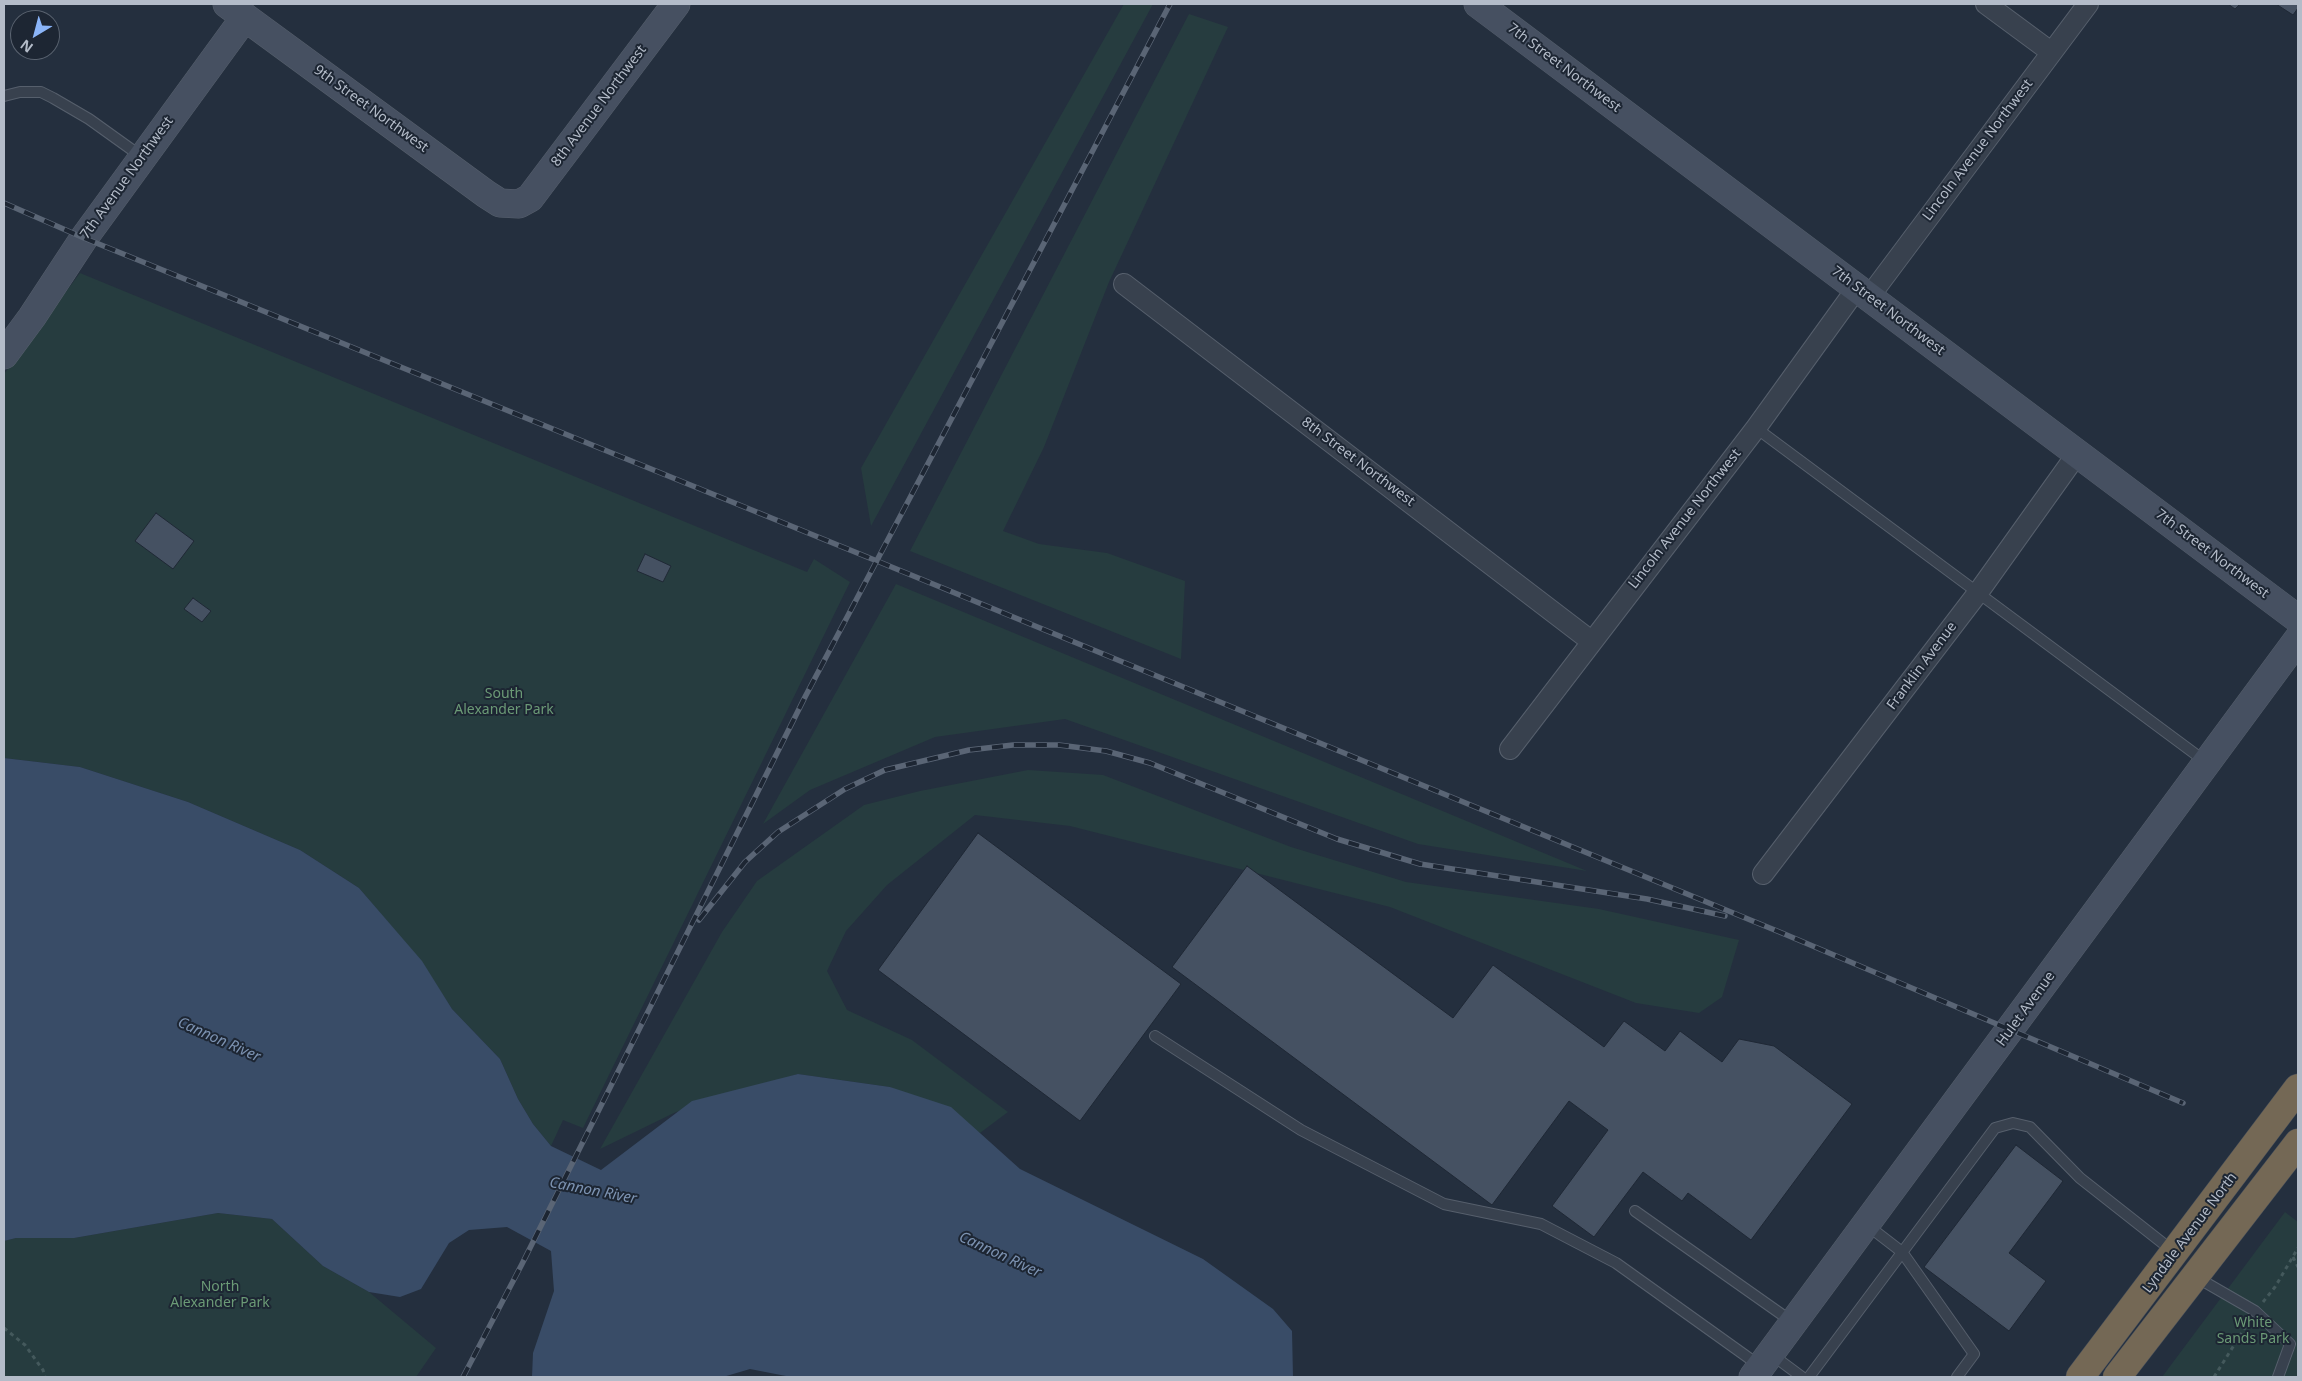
<!DOCTYPE html>
<style>
body{margin:0}
#map{position:relative;width:2302px;height:1381px;overflow:hidden;background:#242f3e;font-family:"Noto Sans",sans-serif}
canvas{display:block}
.frame{position:absolute;inset:0;border:5px solid #b4bcc9;pointer-events:none}
.north{position:absolute;left:10px;top:10px;width:50px;height:50px;box-sizing:border-box;background:#1d2633;border:1px solid #59626f;border-radius:50%;rotate:217deg;font-size:14px;font-weight:700;line-height:20px;text-align:center;color:#b4bcc9}
.north::after{content:'';display:block;margin:auto;width:18px;height:22px;background:#8ab4f8;clip-path:polygon(50% 0,100% 100%,50% 72%,0 100%)}
</style>
<div id="map">
<canvas width="2302" height="1381"></canvas>
<div class="frame"></div>
<div class="north">N</div>
</div>
<script>
const context = document.querySelector('canvas').getContext('2d');
context.lineJoin = 'round';
function fillPath(path, color) { context.fillStyle = color; context.fill(path, 'evenodd'); }
const toPath = rows => new Path2D(rows.map(r => 'M' + r).join(''));
function trace(path, color, width, dash) { context.strokeStyle = color; context.lineWidth = width; context.lineCap = dash ? 'butt' : 'round'; context.setLineDash(dash || []); context.stroke(path); }
function drawText(font, color, halo, rows, align = 'center') {
  context.font = font + ' "Noto Sans",sans-serif'; context.lineWidth = 4; context.setLineDash([]); context.textBaseline = 'middle'; context.strokeStyle = halo; context.fillStyle = color; for (const [text, x, y, turn = 0] of rows) {
    context.save(); context.translate(x, y); context.rotate((+turn || 0) * Math.PI / 180); context.textAlign = isNaN(turn) ? turn : align; if (halo) context.strokeText(text, 0, 0); context.fillText(text, 0, 0); context.restore();
  }
}
const green = toPath([
 [1124,4,1153,4,871,526,861,468],
 [1189,14,1228,27,1109,282,1044,447,1003,531,1039,544,1107,553,1185,581,1181,659,910,551],
 [80,273,807,572,814,559,850,582,583,1128,563,1120,551,1146,533,1124,518,1099,500,1059,452,1009,421,961,359,888,300,850,188,802,80,767,4,758,4,374],
 [896,584,1587,871,1418,844,1065,719,935,737,810,790,763,824],
 [1028,770,1103,775,1291,847,1406,882,1599,909,1739,940,1722,997,1699,1013,1636,1003,1390,907,1070,826,975,815,887,885,846,931,827,971,847,1010,912,1040,1008,1112,980,1133,890,1087,798,1074,676,1112,600,1149,722,932,757,881,864,805,920,791],
 [2285,1212,2298,1222,2298,1377,2162,1377],
 [218,1213,272,1219,323,1266,369,1292,436,1348,416,1377,4,1377,4,1241,16,1238,74,1238]
]);
const water = toPath([
 [4,758,80,767,188,802,300,850,359,888,422,961,452,1009,500,1059,518,1099,533,1124,551,1146,601,1170,692,1101,798,1074,890,1087,951,1107,1020,1169,1203,1259,1273,1309,1292,1331,1293,1377,791,1377,750,1369,723,1377,532,1377,533,1353,554,1291,551,1251,507,1227,469,1230,449,1243,421,1289,400,1297,369,1292,323,1266,272,1219,218,1213,74,1238,16,1238,4,1241]
]);
const building = toPath([
 [2228,4,2240,4,2235,9,2228,4],
 [2276,4,2298,4,2298,8,2293,15,2276,4],
 [156,513,194,541,173,569,135,541,156,513],
 [645,554,671,566,663,582,637,571,645,554],
 [193,598,211,611,202,622,184,609,193,598],
 [978,833,1181,984,1080,1121,878,970,978,833],
 [1247,866,1453,1018,1493,965,1604,1047,1624,1021,1665,1051,1680,1031,1722,1062,1739,1039,1774,1046,1852,1104,1751,1240,1688,1193,1682,1201,1643,1172,1594,1237,1552,1206,1608,1130,1569,1101,1492,1205,1172,967,1247,866],
 [2016,1145,2063,1181,2009,1253,2046,1281,2009,1331,1924,1267,2016,1145]
]);
const path = toPath([
 [2293,1257,2298,1267],
 [2263,1302,2275,1287,2298,1248],
 [4,1328,25,1345,43,1370,45,1377],
 [2214,1377,2248,1323]
]);
const lane = toPath([
 [4,96,20,92,41,92,53,98,89,119,142,157],
 [1756,428,2206,762],
 [1155,1036,1301,1130,1444,1204,1541,1224,1616,1263,1760,1366],
 [1635,1211,1791,1321],
 [1867,1225,1902,1252,1974,1354,1957,1377],
 [2196,1277,2255,1311,2290,1344,2278,1377],
 [1771,1354,1802,1377],
 [1809,1377,1995,1128,2013,1123,2030,1127,2080,1178,2174,1252]
]);
const street = toPath([
 [1986,4,2051,52],
 [1124,284,1591,641],
 [1869,297,2088,4],
 [1510,749,1756,428,1857,288],
 [1763,874,1977,594,2077,454]
]);
const secondary = toPath([
 [227,4,486,194,500,203,519,204,530,198,676,4],
 [1478,4,2298,619],
 [4,355,32,317,84,238,245,17],
 [1753,1377,2298,639]
]);
const highway = toPath([
 [2080,1377,2298,1088],
 [2117,1377,2298,1143]
]);
const rail = toPath([
 [4,203,84,238,877,561,1782,933,2183,1103],
 [699,920,745,862,778,832,845,789,885,770,969,750,1013,745,1059,745,1106,751,1150,763,1337,839,1420,864,1647,899,1725,916],
 [463,1377,522,1264,805,697,1170,4]
]);
const streetNames = [
 ["7th Street Northwest",1564,68,37],
 ["8th Avenue Northwest",599,106,-53],
 ["9th Street Northwest",371,109,36],
 ["Lincoln Avenue Northwest",1978,150,-53],
 ["7th Avenue Northwest",127,178,-54],
 ["7th Street Northwest",1888,311,37],
 ["8th Street Northwest",1358,462,37],
 ["Lincoln Avenue Northwest",1685,519,-52],
 ["7th Street Northwest",2212,554,37],
 ["Franklin Avenue",1922,666,-53],
 ["Hulet Avenue",2026,1009,-54],
 ["Lyndale Avenue North",2190,1233,-53]
];
const parkNames = [
 ["South",504,694],
 ["Alexander Park",504,710],
 ["North",220,1287],
 ["Alexander Park",220,1303],
 ["White",2253,1323],
 ["Sands Park",2253,1339]
];
const waterNames = [
 ["Cannon River",219,1040,24],
 ["Cannon River",593,1191,11],
 ["Cannon River",1000,1255,25]
];
fillPath(green, '#263c3f');
fillPath(water, '#394c67');
fillPath(building, '#455162');
trace(building, '#1f2835', 1);
trace(lane, '#565f6c', 12);
trace(street, '#565f6c', 22);
trace(secondary, '#565f6c', 29);
trace(highway, '#434c59', 29);
trace(path, '#44595c', 3, [4, 4]);
trace(lane, '#38414e', 10);
trace(street, '#38414e', 20);
trace(secondary, '#465061', 28);
trace(highway, '#746855', 28);
trace(rail, '#5a6575', 5.5);
trace(rail, '#1d2633', 4, [11]);
drawText('14px', '#b4bcc9', '#1d2633', streetNames);
drawText('14px', '#6b9a76', '#1d2633', parkNames);
drawText('italic 15px', '#7c92b1', '#1d2633', waterNames);
</script>
